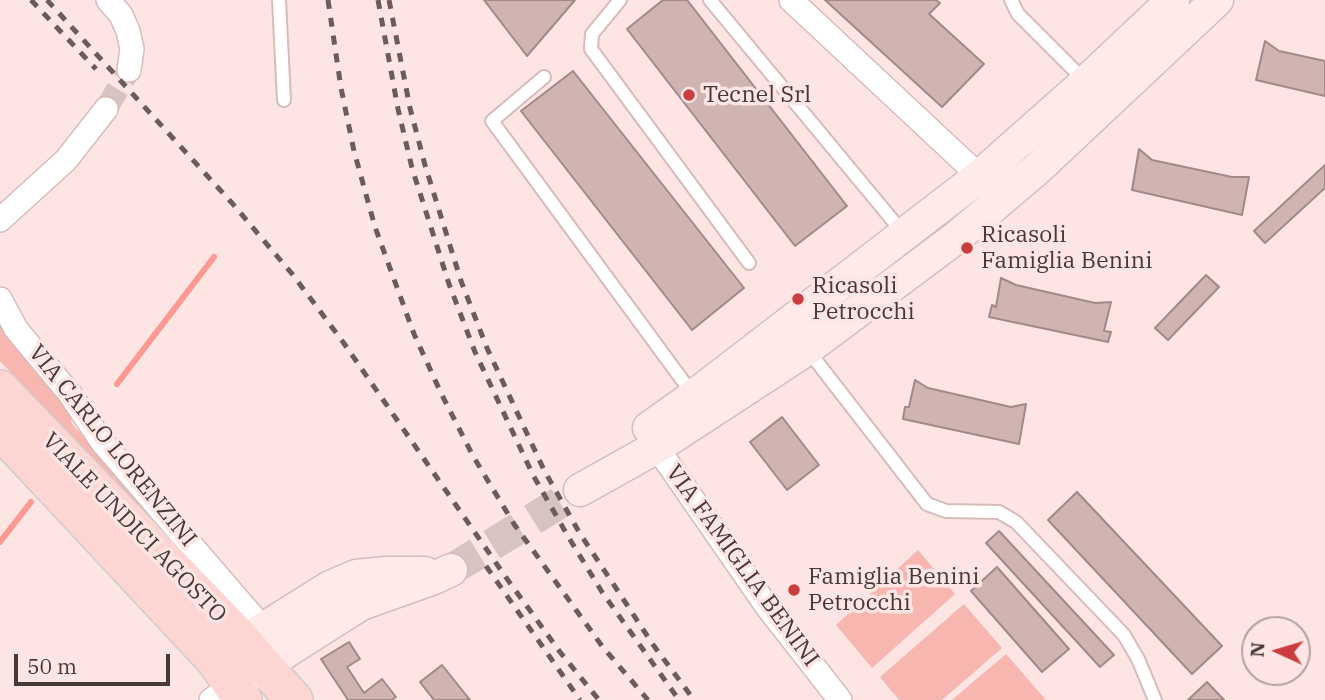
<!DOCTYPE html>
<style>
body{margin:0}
#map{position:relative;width:1325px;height:700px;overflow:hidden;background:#fce5e3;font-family:"IBM Plex Serif",serif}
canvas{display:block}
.north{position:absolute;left:1241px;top:616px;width:70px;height:70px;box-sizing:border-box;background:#fce5e3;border:2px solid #b3a19f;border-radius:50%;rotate:274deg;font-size:19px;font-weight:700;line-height:28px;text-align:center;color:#453a38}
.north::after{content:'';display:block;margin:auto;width:24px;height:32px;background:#cb3c3e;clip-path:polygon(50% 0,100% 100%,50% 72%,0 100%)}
.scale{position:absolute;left:14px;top:654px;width:156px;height:32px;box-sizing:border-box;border:4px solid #453a38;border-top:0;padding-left:9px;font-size:21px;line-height:24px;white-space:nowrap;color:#453a38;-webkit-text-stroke:5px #fce5e3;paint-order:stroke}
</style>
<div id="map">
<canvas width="1325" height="700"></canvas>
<div class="north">N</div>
<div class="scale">50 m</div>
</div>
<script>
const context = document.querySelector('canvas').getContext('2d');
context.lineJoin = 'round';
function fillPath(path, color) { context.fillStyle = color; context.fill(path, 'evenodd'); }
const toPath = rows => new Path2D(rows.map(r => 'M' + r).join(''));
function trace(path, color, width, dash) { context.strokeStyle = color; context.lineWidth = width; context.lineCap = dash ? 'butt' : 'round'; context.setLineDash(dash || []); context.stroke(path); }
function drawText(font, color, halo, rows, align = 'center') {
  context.font = font + ' "IBM Plex Serif",serif'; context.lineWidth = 7; context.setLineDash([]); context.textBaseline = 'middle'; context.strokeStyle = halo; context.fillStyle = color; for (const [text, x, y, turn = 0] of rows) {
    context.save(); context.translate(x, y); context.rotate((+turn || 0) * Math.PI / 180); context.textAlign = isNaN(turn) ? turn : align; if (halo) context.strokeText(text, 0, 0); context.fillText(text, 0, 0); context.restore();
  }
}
const green = toPath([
 [0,318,69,406,72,424,190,552,252,630,0,361],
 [918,550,955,594,872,668,836,625],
 [964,604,1002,648,942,700,899,700,880,677],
 [1006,654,1046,700,952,700]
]);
const stream = toPath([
 [117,384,214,257],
 [0,542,31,502]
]);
const building = toPath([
 [484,0,575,0,527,56,484,0],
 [663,0,687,0,847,206,795,246,627,29,663,0],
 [825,0,936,0,940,3,929,14,984,64,942,107,825,0],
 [1265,41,1279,51,1325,61,1325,96,1256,80,1265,41],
 [573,71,744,288,692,330,521,111,573,71],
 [1139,149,1152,160,1232,177,1249,177,1242,215,1132,190,1139,149],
 [1325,165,1325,188,1265,243,1254,231,1325,165],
 [1206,275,1219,287,1168,340,1155,328,1206,275],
 [1001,278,1016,285,1095,303,1111,302,1104,331,1111,332,1108,342,989,317,992,305,996,307,1001,278],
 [915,380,928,388,1011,407,1026,404,1019,444,903,419,905,407,909,407,915,380],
 [782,417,819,465,787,490,750,442,782,417],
 [1077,492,1222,646,1192,674,1048,520,1077,492],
 [999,531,1114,655,1100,667,986,543,999,531],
 [997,567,1069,649,1042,672,971,591,997,567],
 [349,642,360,659,347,667,364,693,382,679,396,697,392,700,348,700,321,659,349,642],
 [442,665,470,700,434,700,420,682,442,665],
 [1207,682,1224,700,1188,700,1207,682]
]);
const minorTunnel = toPath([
 [106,109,129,70]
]);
const secondaryTunnel = toPath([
 [451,570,580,490]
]);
const service = toPath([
 [279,0,284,100],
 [620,0,592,34,591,49,749,263],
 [710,0,904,234],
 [1011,0,1018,14,1086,82],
 [544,77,492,121,694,396],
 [807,349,927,504,946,511,999,512,1016,522,1124,635,1138,659,1155,700]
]);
const minor = toPath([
 [108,0,121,15,128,31,132,49,129,70],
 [791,0,989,185],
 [0,220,66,160,106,109],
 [0,299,16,329,70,394,103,443,273,640],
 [649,436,768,608,840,700],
 [211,700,232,685]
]);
const secondary = toPath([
 [649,428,694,396,980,176,1086,82,1173,0],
 [580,490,657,447,807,349,957,237,1037,169,1217,0],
 [235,633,243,637,252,636,330,587,356,576,386,573,425,573],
 [243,679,361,604,434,578,451,570]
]);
const primary = toPath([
 [0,389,235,633,294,700],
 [0,430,214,659,243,700]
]);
const rail = toPath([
 [31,0,96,69],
 [47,0,232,203,293,275,343,342,505,576,560,652,599,700],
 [328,0,341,88,354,151,375,227,414,334,441,393,473,456,514,524,602,646,648,700],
 [378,0,398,109,412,168,449,284,475,352,533,475,569,538,602,592,679,700],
 [389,0,410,108,425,165,461,281,487,348,544,470,579,532,654,646,694,700],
 [486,566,580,700]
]);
const markers = [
 [689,95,7,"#cb3c3e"],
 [967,248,7,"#cb3c3e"],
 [798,299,7,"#cb3c3e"],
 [794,590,7,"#cb3c3e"]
];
const poiNames = [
 ["Tecnel Srl",703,95],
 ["Ricasoli",981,235],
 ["Famiglia Benini",981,261],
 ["Ricasoli",812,286],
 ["Petrocchi",812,312],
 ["Famiglia Benini",808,577],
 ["Petrocchi",808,603]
];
const streetNames = [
 ["VIA CARLO LORENZINI",112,446,51],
 ["VIALE UNDICI AGOSTO",134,528,46],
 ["VIA FAMIGLIA BENINI",742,566,54]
];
fillPath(green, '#f8b6b1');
trace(stream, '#fc9993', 6);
fillPath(building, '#d0b4b2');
trace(building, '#a38986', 2);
trace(minorTunnel, '#d7c3c1', 23, [23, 11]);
trace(secondaryTunnel, '#d7c3c1', 32, [32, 16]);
trace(service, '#d7bcb9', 16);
trace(minor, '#d7bcb9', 26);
trace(secondary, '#d7bcb9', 35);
trace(primary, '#cfcccb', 40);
trace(service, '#fff', 12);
trace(minor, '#fff', 23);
trace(secondary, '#feeae9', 32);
trace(primary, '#fdd6d3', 37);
trace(rail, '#695c5a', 5, [9, 9]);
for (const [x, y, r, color] of markers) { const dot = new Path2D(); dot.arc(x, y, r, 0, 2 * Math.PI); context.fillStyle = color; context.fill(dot); trace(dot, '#fce5e3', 2.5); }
drawText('23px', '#453a38', '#fce5e3', poiNames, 'left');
drawText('23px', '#453a38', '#fce5e3', streetNames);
</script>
